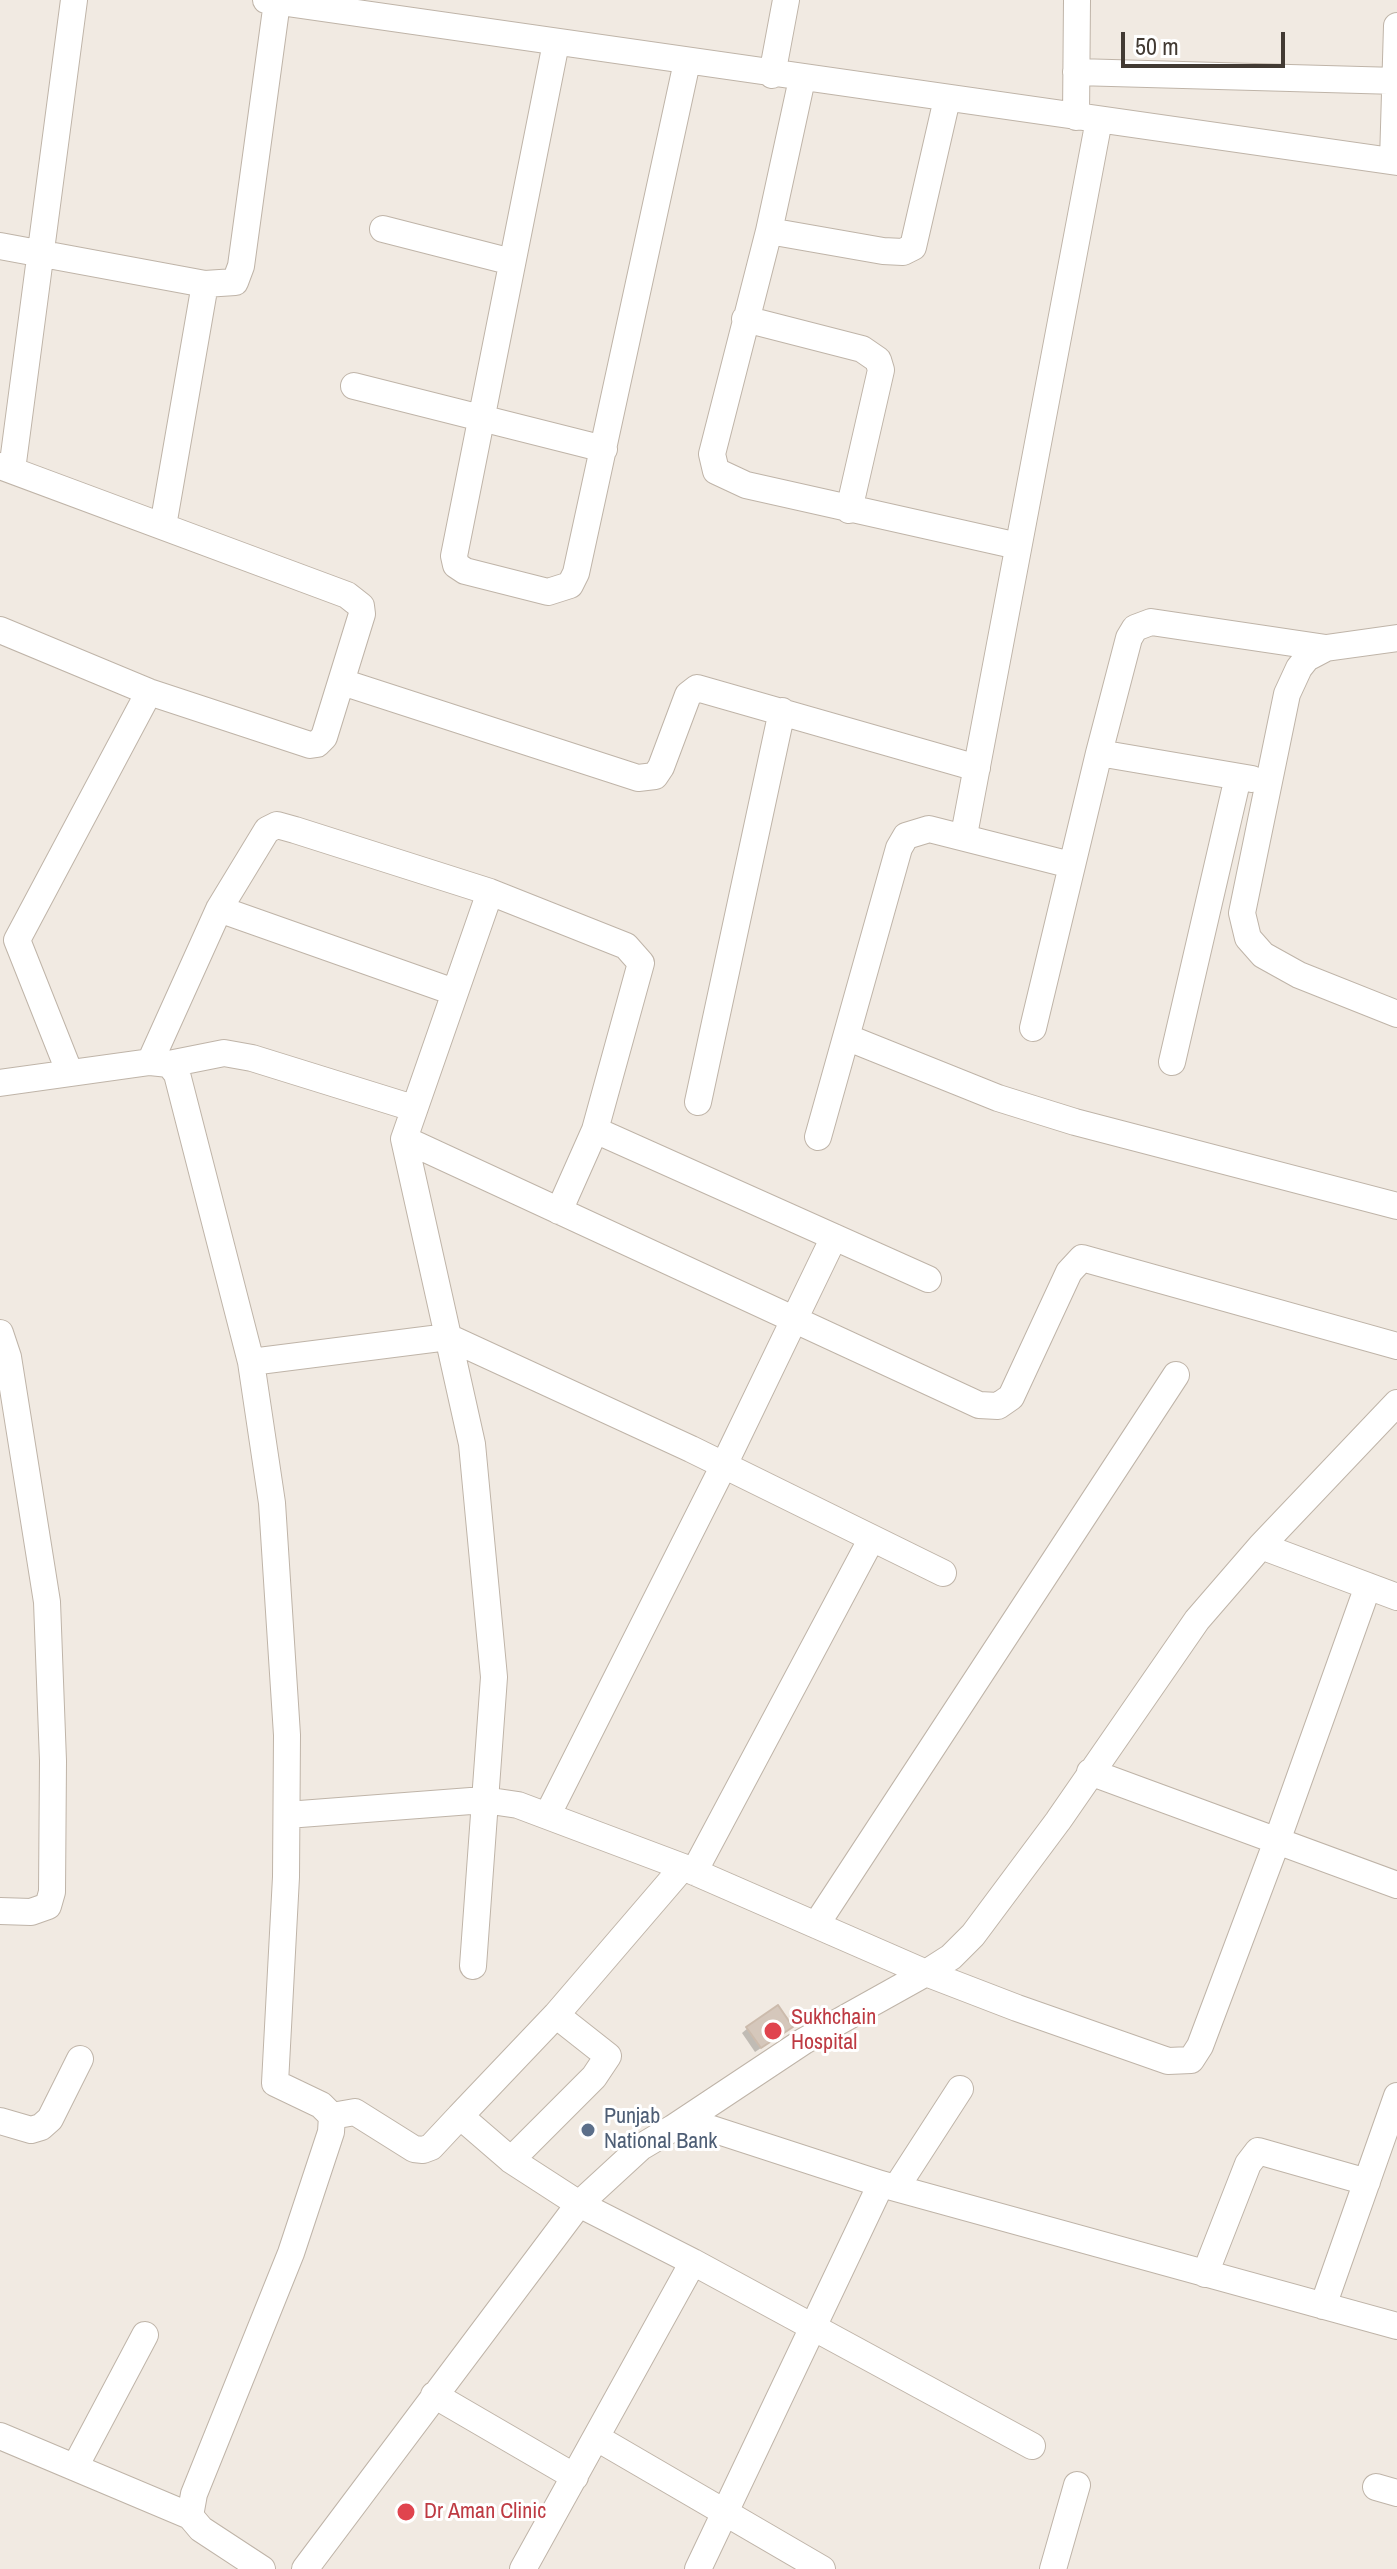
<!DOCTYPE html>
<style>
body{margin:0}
#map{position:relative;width:1397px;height:2569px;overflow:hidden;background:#f1eae2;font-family:"Archivo Narrow",sans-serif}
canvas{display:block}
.scale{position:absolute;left:1121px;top:32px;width:164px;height:36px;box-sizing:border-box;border:4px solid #423a33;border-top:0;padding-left:10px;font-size:24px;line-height:28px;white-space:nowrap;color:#423a33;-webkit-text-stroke:6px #fff;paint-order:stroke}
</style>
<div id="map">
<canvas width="1397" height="2569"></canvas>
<div class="scale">50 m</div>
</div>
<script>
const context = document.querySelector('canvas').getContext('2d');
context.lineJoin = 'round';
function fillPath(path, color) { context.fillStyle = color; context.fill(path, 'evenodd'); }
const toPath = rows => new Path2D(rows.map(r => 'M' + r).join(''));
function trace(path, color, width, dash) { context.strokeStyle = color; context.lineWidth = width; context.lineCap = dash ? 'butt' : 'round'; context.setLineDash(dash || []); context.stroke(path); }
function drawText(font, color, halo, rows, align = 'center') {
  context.font = font + ' "Archivo Narrow",sans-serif'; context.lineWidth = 6; context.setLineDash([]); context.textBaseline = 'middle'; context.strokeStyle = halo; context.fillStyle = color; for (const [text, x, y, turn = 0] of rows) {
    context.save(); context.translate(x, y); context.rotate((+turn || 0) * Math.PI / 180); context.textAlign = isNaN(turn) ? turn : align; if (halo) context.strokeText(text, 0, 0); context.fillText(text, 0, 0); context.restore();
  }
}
const shadow = toPath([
 [748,2028,785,2032,755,2052,742,2033]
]);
const building = toPath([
 [778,2005,793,2027,761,2048,746,2027,778,2005]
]);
const minor = toPath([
 [266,0,1397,162],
 [556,43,454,556,456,565,465,571,548,592,570,585,576,573,687,62],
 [1076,72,1397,81],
 [772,75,786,0],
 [802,79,769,231,712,454,716,471,746,485,1018,546],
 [1076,117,1077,0],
 [1393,161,1397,26],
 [383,229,512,262],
 [769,231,883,251,903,252,913,247,947,99],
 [0,246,205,284,235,282,241,266,277,2],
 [745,319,862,349,878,360,881,370,849,510],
 [354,386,604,449],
 [0,466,347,595,361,606,362,614,324,737,317,744,310,745,149,692,0,630],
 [12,470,74,0],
 [163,526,205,284],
 [1397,638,1326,648,1307,658,1299,668,1287,694,1242,913,1248,938,1263,955,1299,975,1397,1014],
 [342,682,638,778,655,776,661,767,688,695,697,688,977,768],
 [1099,753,1252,779],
 [964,835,1099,120],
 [219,909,454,992],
 [1033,1028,1099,753,1129,638,1135,628,1151,622,1326,648],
 [846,1037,998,1098,1075,1122,1397,1206],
 [150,1062,219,909,267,830,277,825,295,830,490,892,626,946,641,963,595,1130,559,1211],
 [1172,1062,1238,777],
 [169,1064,177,1074,251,1362,272,1503,287,1735,286,1877,275,2083,321,2105,332,2116,331,2132,291,2253,194,2494,190,2516,201,2529,262,2569],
 [69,1071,17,940,149,692],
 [0,1083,150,1062,169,1064,224,1053,252,1058,413,1108],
 [698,1102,782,711],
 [595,1130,928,1279],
 [818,1137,899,848,906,836,929,829,1071,865],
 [404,1139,979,1405,998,1406,1011,1397,1069,1272,1082,1258,1397,1346],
 [0,1333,8,1357,47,1602,53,1761,52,1892,48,1906,31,1912,0,1911],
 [251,1362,448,1337,691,1449,943,1573],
 [1261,1546,1397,1597],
 [1090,1772,1397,1885],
 [548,1814,724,1465,834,1237],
 [287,1815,484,1800,518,1805,683,1867,926,1973,1017,2008,1168,2061,1191,2060,1200,2046,1277,1841,1368,1586],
 [683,1867,556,2015,460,2116,511,2160,579,2204,693,2262,1032,2446],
 [694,1872,872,1538],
 [816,1925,1176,1375],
 [473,1966,494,1677,472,1444,404,1139,490,892],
 [332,2116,355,2112,414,2149,423,2150,431,2147,460,2116],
 [0,2121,31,2130,41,2127,50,2119,80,2059],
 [673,2128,804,2041,926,1973,951,1957,973,1935,1058,1821,1197,1620,1261,1546,1397,1403],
 [511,2160,594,2077,608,2056,556,2015],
 [896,2188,960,2089],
 [1205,2274,1248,2164,1258,2151,1367,2182],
 [1323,2306,1397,2096],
 [434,2395,575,2477],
 [0,2436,190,2516],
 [597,2438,822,2569],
 [75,2467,145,2335],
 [1376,2487,1397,2493],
 [305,2569,579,2204,641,2147,673,2128,706,2127,881,2184,1397,2326],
 [523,2569,693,2262],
 [698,2569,881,2184],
 [1053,2569,1077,2485]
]);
const markers = [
 [773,2031,10,"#e0444e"],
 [588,2130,8,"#5c6f8a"],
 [406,2512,10,"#e0444e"]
];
const healthNames = [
 ["Sukhchain",791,2018],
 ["Hospital",791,2043],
 ["Dr Aman Clinic",424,2512]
];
const serviceNames = [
 ["Punjab",604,2117],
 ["National Bank",604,2142]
];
fillPath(shadow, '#0003');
fillPath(building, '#d5c7bb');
trace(building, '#ccbbac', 2);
trace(minor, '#bfb4a8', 28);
trace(minor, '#fff', 26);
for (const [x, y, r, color] of markers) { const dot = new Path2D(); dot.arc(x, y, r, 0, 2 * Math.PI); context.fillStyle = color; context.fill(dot); trace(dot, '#fff', 3); }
drawText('22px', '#be3a42', '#fff', healthNames, 'left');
drawText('22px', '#4e5e75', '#fff', serviceNames, 'left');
</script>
